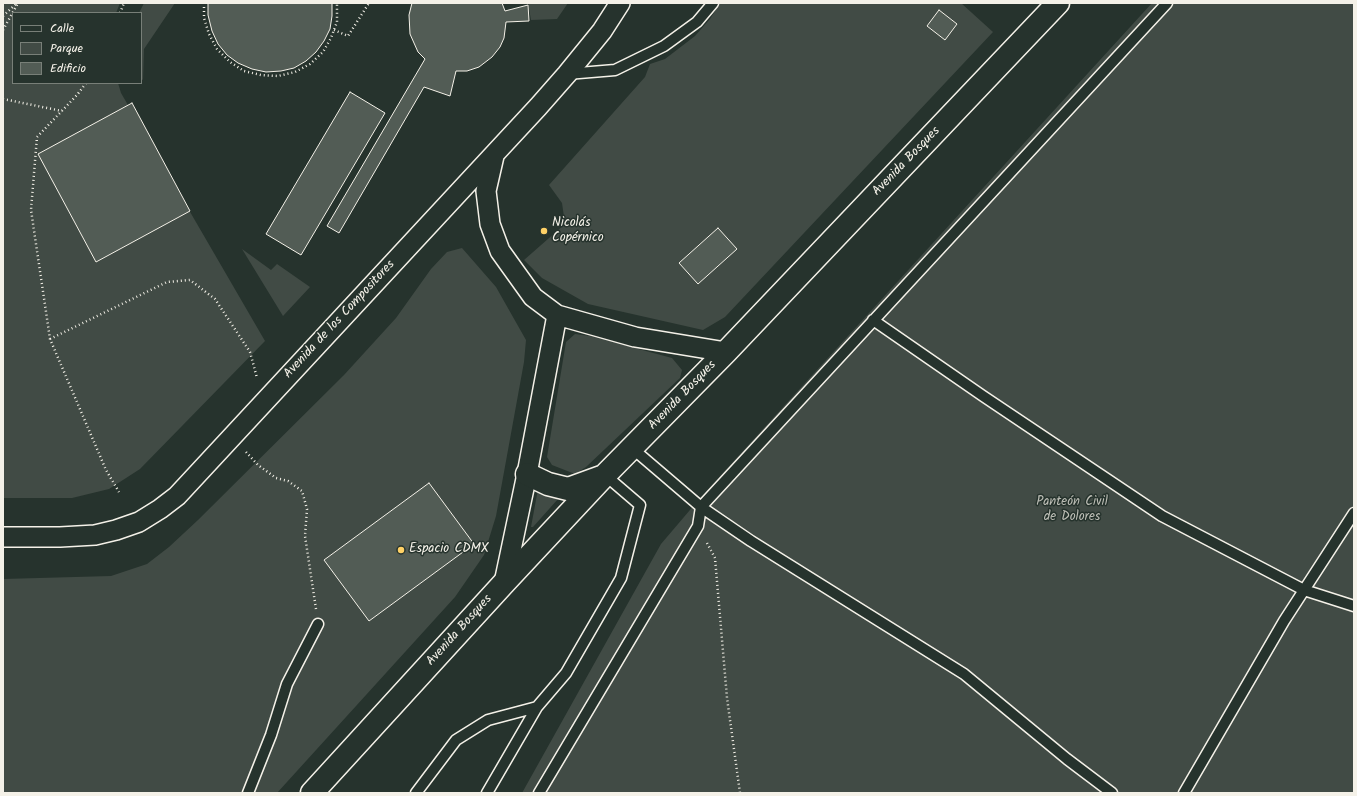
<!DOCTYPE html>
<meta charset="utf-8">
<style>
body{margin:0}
#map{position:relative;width:1357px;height:796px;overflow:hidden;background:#26332d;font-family:Kalam,sans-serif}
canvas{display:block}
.frame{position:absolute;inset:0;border:4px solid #f4f1e8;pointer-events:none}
.legend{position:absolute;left:12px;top:12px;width:130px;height:72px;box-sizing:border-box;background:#26332d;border:1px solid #787f78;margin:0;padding:5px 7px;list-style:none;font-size:12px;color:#f4f1e8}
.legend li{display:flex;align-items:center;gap:8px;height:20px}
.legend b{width:20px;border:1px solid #787f78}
</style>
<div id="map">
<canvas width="1357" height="796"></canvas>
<div class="frame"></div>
<ul class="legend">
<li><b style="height:5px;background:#26332d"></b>Calle</li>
<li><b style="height:11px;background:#414b45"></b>Parque</li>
<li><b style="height:11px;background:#525c55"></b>Edificio</li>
</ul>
</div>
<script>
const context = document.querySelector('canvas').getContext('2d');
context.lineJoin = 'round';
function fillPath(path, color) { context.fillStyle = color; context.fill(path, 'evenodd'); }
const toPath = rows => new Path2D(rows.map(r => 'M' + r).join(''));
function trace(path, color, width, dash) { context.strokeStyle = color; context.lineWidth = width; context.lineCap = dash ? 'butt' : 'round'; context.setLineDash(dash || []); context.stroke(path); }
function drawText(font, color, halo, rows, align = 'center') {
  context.font = font + ' Kalam,sans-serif'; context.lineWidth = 3; context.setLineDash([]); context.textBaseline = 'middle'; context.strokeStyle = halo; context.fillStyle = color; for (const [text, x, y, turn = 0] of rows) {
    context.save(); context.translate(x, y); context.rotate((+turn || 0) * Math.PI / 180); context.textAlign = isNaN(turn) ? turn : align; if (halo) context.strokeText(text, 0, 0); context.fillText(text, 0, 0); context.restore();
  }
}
const green = toPath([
 [3,3,120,3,116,13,13,13,13,83,118,83,121,93,265,341,140,469,109,489,72,498,3,498],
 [144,3,175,3,144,49,143,80,141,79,141,13,139,13],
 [528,3,568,3,557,19,531,20],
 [720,3,961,3,993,32,725,317,703,330,588,304,542,278,524,260,565,224,562,203,549,185,645,77,650,64,665,59,695,36,710,19],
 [1152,3,1354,3,1354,793,522,793,661,544,701,497],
 [462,248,496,287,526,340,524,362,496,516,484,555,455,597,277,793,3,793,3,579,111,576,147,564,169,547,198,520,344,375,396,318,431,269,447,252],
 [242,249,271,270,277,264,310,287,283,316],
 [575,334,590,336,672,358,682,370,680,378,586,467,575,474,552,465,547,457,566,342],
 [538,489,546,495,558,499,533,527,531,527]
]);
const building = toPath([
 [208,3,332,3,332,16,330,29,324,41,316,52,306,61,294,68,281,71,266,72,252,69,238,63,227,55,218,44,212,31,208,15,208,3],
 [412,3,502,3,505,11,528,5,529,21,506,22,504,38,500,47,492,57,479,67,467,71,456,71,450,96,424,87,339,233,327,226,425,59,418,52,410,34,409,15,412,3],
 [939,10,957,24,945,40,927,26,939,10],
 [350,92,385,113,301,255,266,234,350,92],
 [132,103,190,211,96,262,38,154,132,103],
 [718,228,737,249,698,284,679,263,718,228],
 [429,483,474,544,369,621,324,560,429,483]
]);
const path = toPath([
 [204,3,204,18,209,34,217,49,230,62,244,71,261,75,278,76,295,72,310,64,323,52,331,38,337,22,337,3],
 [120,13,124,3],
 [3,16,17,3],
 [3,30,18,3],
 [334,30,348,36,369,3],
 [86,83,77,95,37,137,31,210,50,339,106,470,119,492],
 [3,99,62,111],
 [50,339,167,282,190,280,215,299,250,352,257,378],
 [246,452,258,465,276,478,288,481,302,491,307,509,305,536,316,609],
 [707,543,715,558,727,698,740,793]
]);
const lane = toPath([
 [567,74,615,70,664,46,697,22,713,3],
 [873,320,983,396,1162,516,1304,590,1354,606],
 [632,448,701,507,751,541,964,674,1067,759,1112,793],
 [248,793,271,735,287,684,318,624],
 [416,793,456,740,488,720,537,707],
 [487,793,537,707,566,673,621,578,640,505,605,475],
 [539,793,698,526,701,507,1167,3],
 [1184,793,1284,621,1354,513]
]);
const street = toPath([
 [494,156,486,191,490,224,500,251,533,297,557,315,635,337,726,352],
 [3,537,60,537,95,535,116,530,139,522,160,509,177,496,538,107,567,74,602,31,620,3],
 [504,583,527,474,557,315]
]);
const secondary = toPath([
 [527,474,548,484,568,489,601,477],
 [312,793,504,583,605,475,726,352,1058,3]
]);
const markers = [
 [544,231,4,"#ffd166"],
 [401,550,4,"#ffd166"]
];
const streetNames = [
 ["Avenida Bosques",907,162,-46],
 ["Avenida de los Compositores",340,320,-47],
 ["Avenida Bosques",683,396,-46],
 ["Avenida Bosques",460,631,-48]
];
const poiNames = [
 ["Nicolás",552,224],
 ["Copérnico",552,239],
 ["Espacio CDMX",409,550]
];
const parkNames = [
 ["Panteón Civil",1072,503],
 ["de Dolores",1072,518]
];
fillPath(green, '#414b45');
fillPath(building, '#525c55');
trace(building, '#f4f1e8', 1);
trace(lane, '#f4f1e8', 13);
trace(street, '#f4f1e8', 22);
trace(secondary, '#f4f1e8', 25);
trace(path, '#f4f1e8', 2.5, [1, 3]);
trace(lane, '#26332d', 10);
trace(street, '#26332d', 19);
trace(secondary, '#26332d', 22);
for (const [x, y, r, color] of markers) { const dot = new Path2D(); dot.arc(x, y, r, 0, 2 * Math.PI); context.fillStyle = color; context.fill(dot); trace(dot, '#26332d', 1.5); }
drawText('13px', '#f4f1e8', '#26332d', streetNames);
drawText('13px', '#f4f1e8', '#26332d', poiNames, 'left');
drawText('13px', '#bebfb7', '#26332d', parkNames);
</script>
